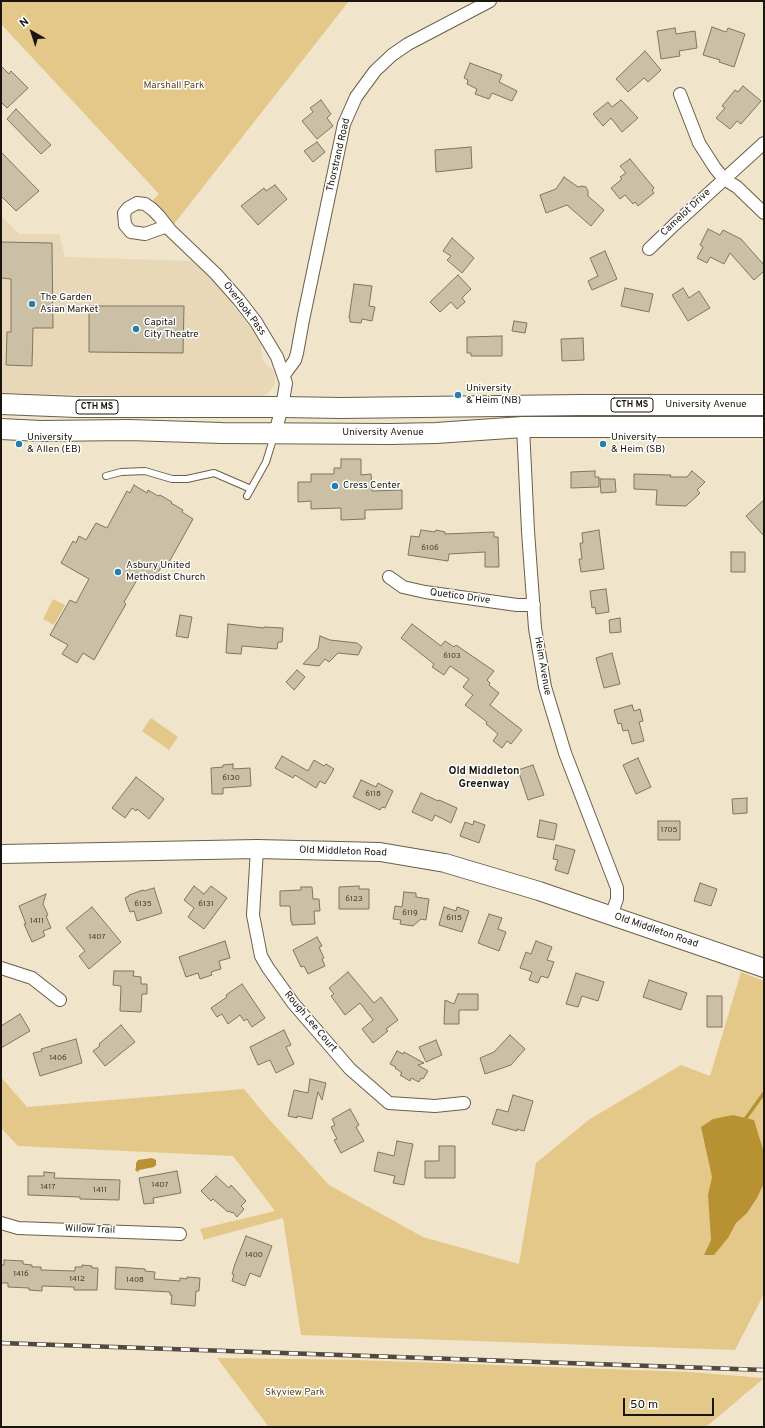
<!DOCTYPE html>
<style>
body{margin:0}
#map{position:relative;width:765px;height:1428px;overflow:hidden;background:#f0e4ca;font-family:Overpass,sans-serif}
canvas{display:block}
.frame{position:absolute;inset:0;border:2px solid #1b160d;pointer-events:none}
.north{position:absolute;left:12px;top:12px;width:40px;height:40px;-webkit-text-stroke:3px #fff;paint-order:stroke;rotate:321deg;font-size:11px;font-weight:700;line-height:16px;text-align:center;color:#1b160d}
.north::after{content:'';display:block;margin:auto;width:14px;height:18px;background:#1b160d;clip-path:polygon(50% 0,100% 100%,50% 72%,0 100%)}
.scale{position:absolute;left:623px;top:1398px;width:91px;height:18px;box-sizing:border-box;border:2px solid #1b160d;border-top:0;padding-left:5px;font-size:12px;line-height:14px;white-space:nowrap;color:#1b160d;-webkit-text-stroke:3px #fff;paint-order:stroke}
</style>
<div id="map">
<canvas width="765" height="1428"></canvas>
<div class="frame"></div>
<div class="north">N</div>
<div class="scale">50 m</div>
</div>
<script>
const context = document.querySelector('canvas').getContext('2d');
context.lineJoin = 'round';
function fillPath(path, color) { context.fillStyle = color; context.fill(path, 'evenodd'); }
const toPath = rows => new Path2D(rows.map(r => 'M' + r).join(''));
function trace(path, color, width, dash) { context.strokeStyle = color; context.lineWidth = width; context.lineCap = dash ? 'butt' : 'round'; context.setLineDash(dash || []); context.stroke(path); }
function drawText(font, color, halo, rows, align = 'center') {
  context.font = font + ' Overpass,sans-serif'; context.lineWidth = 3; context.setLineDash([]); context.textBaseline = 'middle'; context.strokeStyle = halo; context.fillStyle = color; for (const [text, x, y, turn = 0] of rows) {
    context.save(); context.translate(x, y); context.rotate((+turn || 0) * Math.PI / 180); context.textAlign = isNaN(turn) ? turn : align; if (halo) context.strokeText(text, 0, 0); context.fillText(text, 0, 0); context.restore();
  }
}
const built = toPath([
 [1,215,19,234,59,234,65,257,193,261,216,284,240,314,260,341,261,346,263,361,274,372,275,377,274,386,266,395,252,399,1,393]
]);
const green = toPath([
 [1,1,349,1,174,224,152,201,159,194,1,24],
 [53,599,65,605,54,625,43,619],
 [151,718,178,737,169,750,142,731],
 [741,972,764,981,764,1294,735,1350,301,1335,283,1218,203,1240,203,1236,200,1229,275,1211,233,1156,18,1146,1,1128,1,1077,27,1107,244,1089,267,1117,329,1185,423,1237,519,1264,536,1163,590,1119,681,1065,710,1076],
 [217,1358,357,1360,689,1372,764,1378,706,1427,269,1427]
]);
const water = toPath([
 [733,1115,754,1120,764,1153,764,1183,757,1198,747,1213,736,1223,728,1238,714,1255,704,1255,711,1240,708,1195,712,1177,701,1127,713,1119],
 [152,1158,156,1160,156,1165,154,1167,139,1170,138,1172,135,1170,136,1168,136,1163,138,1160]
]);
const stream = toPath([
 [746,1118,764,1093]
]);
const building = toPath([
 [712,27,726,32,728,28,745,34,734,67,719,62,720,60,703,55,712,27],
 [675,28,676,34,695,31,697,48,679,51,680,56,661,59,657,31,675,28],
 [645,51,661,70,648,82,644,78,628,92,616,79,645,51],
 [470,63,502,75,499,82,517,91,512,101,492,93,489,99,475,94,477,89,467,84,468,80,464,78,470,63],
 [1,66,9,74,11,71,28,88,7,108,1,102,1,66],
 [743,86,761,101,741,124,737,121,730,129,716,118,725,108,722,106,735,90,738,92,743,86],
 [321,100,331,114,327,118,333,126,317,139,302,121,313,112,310,108,321,100],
 [621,100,638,118,622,132,611,118,603,126,593,114,608,102,612,107,621,100],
 [16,109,51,145,41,154,7,119,16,109],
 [317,142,325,152,313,162,304,151,317,142],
 [471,147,472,168,436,172,435,150,471,147],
 [1,152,39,191,16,211,1,196,1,152],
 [630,159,654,188,652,190,654,193,638,206,635,202,633,204,625,195,620,199,611,188,622,179,620,177,626,173,620,166,630,159],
 [564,177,578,187,582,186,586,187,588,191,588,196,604,210,591,226,567,205,546,213,540,195,556,189,564,177],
 [275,185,287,199,258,225,241,206,264,188,266,191,275,185],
 [708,229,720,235,723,230,741,239,764,265,764,271,754,280,730,253,724,264,710,257,707,263,697,258,703,247,700,245,708,229],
 [452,238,474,258,462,273,447,260,451,256,443,251,452,238],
 [1,242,52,243,53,328,33,328,32,366,6,365,7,332,11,332,11,279,1,278,1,242],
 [605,251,617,279,592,290,588,281,598,276,590,258,605,251],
 [458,275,471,289,462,298,465,302,457,309,451,302,440,312,430,302,458,275],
 [354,284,372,286,369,306,375,307,372,321,362,319,361,323,350,322,350,318,349,318,354,284],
 [625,288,653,294,649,312,621,306,625,288],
 [683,288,689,298,699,291,710,308,688,321,672,295,683,288],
 [89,306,184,306,183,353,89,352,89,306],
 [514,321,527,323,525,333,512,331,514,321],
 [502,336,502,356,471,356,471,353,467,353,467,337,502,336],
 [583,338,584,360,562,361,561,339,583,338],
 [341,459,361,459,361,475,371,474,372,491,402,490,402,509,365,510,365,519,341,520,341,508,311,509,311,501,298,502,298,482,311,482,311,474,334,474,334,468,341,468,341,459],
 [595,471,595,477,599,477,599,487,571,488,571,472,595,471],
 [692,471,705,482,697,490,700,493,686,506,656,505,657,490,634,489,634,474,671,475,670,477,687,477,692,471],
 [600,479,615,479,616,492,601,493,600,479],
 [134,485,147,493,148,490,158,496,160,495,172,502,171,503,183,510,182,512,193,519,168,564,164,562,154,580,141,573,124,602,126,604,94,660,83,653,77,663,62,654,68,645,50,635,70,600,76,603,89,579,61,563,73,541,76,543,79,536,86,540,96,523,107,528,127,491,130,493,134,485],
 [764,500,764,536,746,516,764,500],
 [421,530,435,532,436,530,445,532,445,534,494,532,494,537,498,537,499,567,485,567,485,552,449,554,448,561,408,555,411,536,419,537,421,530],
 [599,530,604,569,581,572,579,559,582,559,580,543,583,543,582,533,599,530],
 [731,552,745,552,745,572,731,572,731,552],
 [606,589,609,612,596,614,595,607,592,608,590,591,606,589],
 [180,615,192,617,188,638,176,636,180,615],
 [620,618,621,632,610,633,609,620,620,618],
 [228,624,264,628,264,627,283,628,282,642,278,642,277,649,242,646,241,654,226,653,228,624],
 [412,624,441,646,445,641,454,647,456,645,494,671,487,680,490,683,489,685,499,693,490,705,522,730,511,744,507,741,502,748,493,741,498,734,486,724,487,722,465,705,473,695,463,687,469,679,450,666,444,675,432,667,434,664,401,638,412,624],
 [320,636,330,640,357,643,362,647,358,655,338,653,329,662,325,659,319,666,303,664,318,648,320,636],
 [612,653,620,684,604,688,596,658,612,653],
 [297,670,305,677,294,690,286,682,297,670],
 [632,705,634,711,640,709,643,721,639,722,644,741,632,744,628,730,623,731,621,723,618,724,614,710,632,705],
 [282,756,308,771,314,760,324,766,326,764,334,769,325,784,320,781,316,788,295,775,293,778,275,768,282,756],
 [638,758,651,787,636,794,623,765,638,758],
 [233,764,233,769,250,768,251,786,223,788,223,794,212,794,211,768,223,767,223,765,233,764],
 [533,765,544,795,528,800,518,770,533,765],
 [136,777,164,799,149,819,137,809,136,811,132,808,125,818,112,808,136,777],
 [361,780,376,787,378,783,393,791,385,808,382,807,380,810,353,797,361,780],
 [421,793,438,801,439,800,457,808,451,823,435,815,432,821,412,812,421,793],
 [747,798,747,813,733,814,732,799,747,798],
 [540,820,557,824,554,840,537,837,540,820],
 [474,821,485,825,479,843,460,836,465,822,473,825,474,821],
 [658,821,680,821,680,840,658,840,658,821],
 [556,845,575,850,568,874,555,870,558,860,553,859,556,845],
 [700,883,717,889,711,906,694,901,700,883],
 [194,886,204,894,211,886,227,898,204,929,188,917,194,908,184,900,194,886],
 [359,886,359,889,369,889,369,909,339,909,339,887,359,886],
 [301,887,312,887,313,899,319,899,320,911,314,911,315,924,292,925,292,922,291,922,290,906,280,906,280,891,301,890,301,887],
 [154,888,162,913,137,921,134,911,130,912,125,898,129,896,129,895,143,890,144,891,154,888],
 [404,892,416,893,416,897,429,899,426,920,421,919,413,926,400,924,401,920,393,919,395,906,402,907,404,892],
 [46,894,43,904,48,915,46,916,51,928,43,931,45,936,32,942,24,924,26,924,19,906,46,894],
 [92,907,121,942,89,969,79,956,85,951,66,928,92,907],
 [444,907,456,911,457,907,469,911,462,932,439,925,444,907],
 [489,914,502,918,498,929,506,932,499,951,478,943,489,914],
 [317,937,322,946,319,947,324,958,322,959,325,966,308,974,304,966,301,967,293,950,317,937],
 [225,941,230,958,219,961,221,969,211,972,212,975,200,979,198,973,186,977,179,957,225,941],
 [536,941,552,947,547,960,554,962,548,978,541,976,538,983,529,980,532,972,520,968,526,952,531,954,536,941],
 [114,971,134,971,133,976,141,977,141,984,147,984,147,994,142,994,141,1012,120,1011,121,986,113,985,114,971],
 [348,972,374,1003,381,997,398,1020,386,1029,388,1031,373,1043,362,1029,373,1020,360,1003,345,1015,331,996,334,994,329,988,348,972],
 [576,973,604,982,598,1001,582,996,578,1007,566,1004,576,973],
 [649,980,687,993,681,1010,643,997,649,980],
 [242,984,265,1018,252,1027,247,1019,244,1021,240,1015,228,1024,222,1014,217,1017,211,1008,227,997,226,995,242,984],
 [458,994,478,994,478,1010,459,1010,459,1024,444,1024,445,1000,454,1004,458,994],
 [707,996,722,996,722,1027,707,1027,707,996],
 [20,1014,30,1031,1,1048,1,1026,20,1014],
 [121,1025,135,1042,105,1066,93,1051,100,1046,99,1044,121,1025],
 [284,1030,291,1045,286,1047,294,1064,276,1073,270,1060,258,1065,250,1047,284,1030],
 [510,1035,525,1049,511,1065,485,1074,480,1058,494,1052,510,1035],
 [76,1039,82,1063,40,1076,33,1053,42,1051,41,1049,76,1039],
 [436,1040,442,1055,426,1062,419,1047,436,1040],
 [397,1051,403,1054,404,1052,424,1063,418,1065,428,1071,423,1079,421,1078,419,1082,411,1078,410,1081,400,1075,402,1073,395,1068,396,1067,390,1064,397,1051],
 [310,1079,326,1083,322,1100,318,1092,312,1119,297,1116,297,1118,288,1116,294,1090,308,1093,310,1079],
 [513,1095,533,1101,524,1131,517,1129,517,1131,492,1124,497,1109,508,1112,513,1095],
 [350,1109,359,1125,356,1127,364,1141,341,1153,334,1140,337,1139,331,1127,335,1125,332,1119,350,1109],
 [397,1141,413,1144,404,1185,393,1183,395,1176,374,1171,378,1152,394,1156,397,1141],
 [439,1146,455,1146,455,1178,425,1178,425,1161,439,1161,439,1146],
 [177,1171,181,1193,153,1198,154,1203,144,1204,139,1178,177,1171],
 [44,1172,55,1173,54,1178,120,1180,119,1200,80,1199,80,1197,28,1195,28,1176,44,1176,44,1172],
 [216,1176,229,1188,231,1185,246,1201,241,1206,244,1209,237,1217,233,1212,232,1213,229,1211,228,1212,213,1199,211,1201,201,1191,216,1176],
 [246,1236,272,1246,260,1277,250,1273,245,1286,232,1281,234,1275,232,1274,235,1264,246,1236],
 [4,1260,23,1261,23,1264,32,1265,32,1267,41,1267,41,1270,75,1271,75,1267,82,1267,82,1265,92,1266,92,1268,98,1268,97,1290,74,1290,74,1287,42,1286,42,1291,29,1290,29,1288,8,1287,8,1283,1,1283,1,1265,4,1265,4,1260],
 [116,1267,145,1269,145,1271,155,1272,154,1279,180,1281,180,1278,187,1279,187,1277,200,1278,199,1291,196,1291,195,1306,171,1304,172,1295,170,1295,170,1292,115,1289,116,1267]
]);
const lane = toPath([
 [106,476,121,472,145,471,172,479,187,479,214,473,251,489],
 [247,496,266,462,274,436]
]);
const street = toPath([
 [680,94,699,143,715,168,724,179,737,187,764,213],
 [167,226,145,234,131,232,125,225,124,213,128,208,137,203,145,204,152,209,159,216,170,230,216,274,239,300,256,322,277,357,286,383,282,407,275,433],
 [649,249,674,225,764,143],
 [284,375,295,360,297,353,303,320,344,124,356,97,375,71,392,55,408,44,490,1],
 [523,427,528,531,535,628,545,687,565,753,617,888,617,899,611,916],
 [389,577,403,587,425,592,517,605,534,605],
 [257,849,253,915,261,956,268,968,293,1003,350,1069,389,1103,435,1106,464,1103],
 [1,968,32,978,60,1000],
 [1,1223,18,1228,180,1234]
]);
const secondary = toPath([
 [1,854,257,849,380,852,445,863,539,891,764,968]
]);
const primary = toPath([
 [1,404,77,407,282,407,341,408,580,405,764,405],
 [1,429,41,431,129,430,222,433,391,434,436,433,523,427,764,427]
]);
const rail = toPath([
 [1,1343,764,1370]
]);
const markers = [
 [32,304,4,"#257fad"],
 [136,329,4,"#257fad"],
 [458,395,4,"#257fad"],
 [19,444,4,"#257fad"],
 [603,444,4,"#257fad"],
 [335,486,4,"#257fad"],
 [118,572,4,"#257fad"]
];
const numberNames = [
 ["6106",430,548],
 ["6103",452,656],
 ["6130",231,778],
 ["6118",373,794],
 ["1705",669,830],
 ["6123",354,899],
 ["6135",143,904],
 ["6131",206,904],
 ["6119",410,913],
 ["6115",454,918],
 ["1411",37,921],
 ["1407",97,937],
 ["1406",58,1058],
 ["1407",160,1185],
 ["1417",48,1187],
 ["1411",100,1190],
 ["1400",254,1255],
 ["1416",21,1274],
 ["1412",77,1279],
 ["1408",135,1280]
];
const shields = [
 [632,405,42],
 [97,407,42]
];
const shieldNames = [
 ["CTH MS",632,405],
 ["CTH MS",97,407]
];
const parkNames = [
 ["Marshall Park",174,86],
 ["Skyview Park",295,1393]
];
const streetNames = [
 ["Thorstrand Road",339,155,-77],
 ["Camelot Drive",686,213,-43],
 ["Overlook Pass",244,309,53],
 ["University Avenue",706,405],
 ["University Avenue",383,433],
 ["Quetico Drive",460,597,8],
 ["Heim Avenue",542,666,80],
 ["Old Middleton Road",343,852,2],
 ["Old Middleton Road",656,931,19],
 ["Rough Lee Court",310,1022,50],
 ["Willow Trail",90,1230,2]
];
const poiNames = [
 ["The Garden",40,298],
 ["Asian Market",40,310],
 ["Capital",144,323],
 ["City Theatre",144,335],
 ["University",466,389],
 ["& Heim (NB)",466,401],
 ["University",27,438],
 ["& Allen (EB)",27,450],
 ["University",611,438],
 ["& Heim (SB)",611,450],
 ["Cress Center",343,486],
 ["Asbury United",126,566],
 ["Methodist Church",126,578]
];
const neighbourhoodNames = [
 ["Old Middleton",484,772],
 ["Greenway",484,785]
];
fillPath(built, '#e8d8b8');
fillPath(green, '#e4c889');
fillPath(water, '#b89232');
trace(stream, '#b89232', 3.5);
fillPath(building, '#cbc0a6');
trace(building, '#80755e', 1);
trace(lane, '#695f48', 8);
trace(street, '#695f48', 14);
trace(secondary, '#695f48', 20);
trace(primary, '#695f48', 22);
trace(lane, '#fff', 6);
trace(street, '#fff', 12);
trace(secondary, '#fff', 18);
trace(primary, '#fff', 20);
trace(rail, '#50493c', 4.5);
trace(rail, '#fff', 3, [9]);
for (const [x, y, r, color] of markers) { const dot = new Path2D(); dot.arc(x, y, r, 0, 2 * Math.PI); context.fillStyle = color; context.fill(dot); trace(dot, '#fff', 1.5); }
drawText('8px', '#474033', null, numberNames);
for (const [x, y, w] of shields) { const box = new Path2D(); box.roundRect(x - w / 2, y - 7, w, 14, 3); context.fillStyle = '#fff'; context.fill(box); trace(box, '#1b160d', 1); }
drawText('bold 9px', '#1b160d', null, shieldNames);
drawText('10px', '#584720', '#fff', parkNames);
drawText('10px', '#1b160d', '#fff', streetNames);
drawText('10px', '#1b160d', '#fff', poiNames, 'left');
drawText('bold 11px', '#1b160d', '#fff', neighbourhoodNames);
</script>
